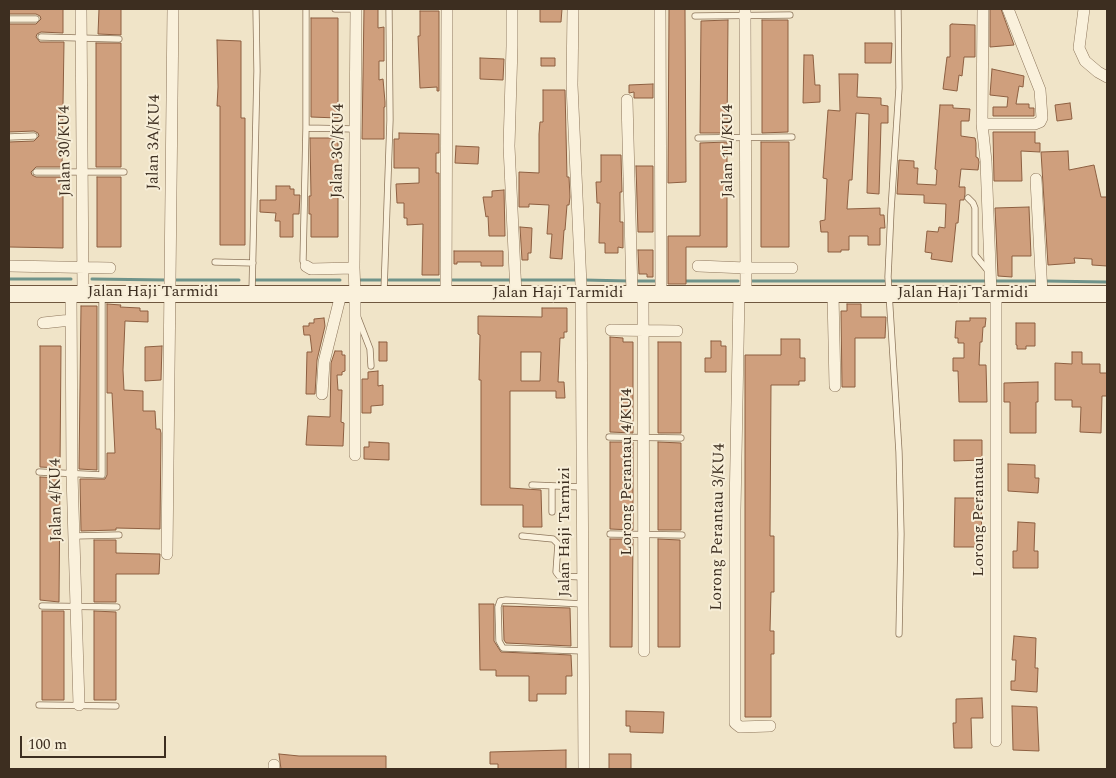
<!DOCTYPE html>
<style>
body{margin:0}
#map{position:relative;width:1116px;height:778px;overflow:hidden;background:#f0e4c8;font-family:Spectral,serif}
canvas{display:block}
.frame{position:absolute;inset:0;border:10px solid #3d2e20;pointer-events:none}
.scale{position:absolute;left:20px;top:736px;width:146px;height:22px;box-sizing:border-box;border:2px solid #3d2e20;border-top:0;padding-left:6px;font-size:15px;line-height:18px;white-space:nowrap;color:#3d2e20;-webkit-text-stroke:4px #f7eed8;paint-order:stroke}
</style>
<div id="map">
<canvas width="1116" height="778"></canvas>
<div class="frame"></div>
<div class="scale">100 m</div>
</div>
<script>
const context = document.querySelector('canvas').getContext('2d');
context.lineJoin = 'round';
const toPath = rows => new Path2D(rows.map(r => 'M' + r).join(''));
function trace(path, color, width, dash) { context.strokeStyle = color; context.lineWidth = width; context.lineCap = dash ? 'butt' : 'round'; context.setLineDash(dash || []); context.stroke(path); }
function fillPath(path, color) { context.fillStyle = color; context.fill(path, 'evenodd'); }
function drawText(font, color, halo, rows, align = 'center') {
  context.font = font + ' Spectral,serif'; context.lineWidth = 4; context.setLineDash([]); context.textBaseline = 'middle'; context.strokeStyle = halo; context.fillStyle = color; for (const [text, x, y, turn = 0] of rows) {
    context.save(); context.translate(x, y); context.rotate((+turn || 0) * Math.PI / 180); context.textAlign = isNaN(turn) ? turn : align; if (halo) context.strokeText(text, 0, 0); context.fillText(text, 0, 0); context.restore();
  }
}
const stream = toPath([
 [9,279,71,279],
 [92,279,166,280],
 [173,280,239,280],
 [255,280,340,280],
 [358,280,381,280],
 [389,280,442,280],
 [451,280,513,280],
 [519,280,578,280],
 [584,280,629,281],
 [634,281,656,281],
 [684,281,738,281],
 [752,281,884,281],
 [891,281,986,281],
 [994,281,1039,281],
 [1045,281,1107,282]
]);
const building = toPath([
 [9,9,63,9,63,33,41,32,37,34,36,37,40,42,64,42,62,167,36,167,31,172,32,175,36,177,63,177,63,248,9,247,9,142,34,141,39,136,38,133,34,131,9,132,9,24,36,24,41,19,40,16,36,14,9,14,9,9],
 [99,9,121,9,121,35,98,34,99,9],
 [364,9,378,9,378,28,384,27,384,61,379,61,379,80,383,79,385,102,385,107,384,107,384,139,362,139,364,9],
 [540,9,562,9,561,22,540,22,540,9],
 [669,9,685,9,686,182,668,183,669,9],
 [990,9,1001,9,1014,45,990,47,990,9],
 [420,11,439,11,439,91,437,91,437,87,420,88,418,36,420,36,420,11],
 [311,18,338,18,338,118,311,117,311,18],
 [728,20,727,133,700,133,701,21,728,20],
 [762,20,788,20,788,132,762,133,762,20],
 [952,24,975,25,975,57,964,57,962,76,959,75,957,91,943,89,947,57,950,57,950,25,952,24],
 [217,40,241,41,241,118,245,118,245,245,220,245,220,106,217,106,218,87,217,40],
 [96,43,121,43,121,167,96,167,96,43],
 [865,43,892,43,891,63,865,63,865,43],
 [804,55,813,55,815,85,820,85,820,102,803,103,804,55],
 [480,58,504,59,503,80,480,79,480,58],
 [541,58,555,58,555,66,541,66,541,58],
 [992,69,1024,76,1023,87,1019,86,1016,104,1029,104,1029,108,1034,108,1034,116,993,116,993,107,1007,107,1008,97,990,95,992,69],
 [839,74,858,74,857,97,881,98,881,105,888,106,888,123,881,123,879,194,867,193,869,114,856,113,852,180,849,180,847,209,880,208,880,215,884,215,885,228,880,228,880,245,868,245,868,236,849,236,849,250,841,250,841,252,828,252,828,232,821,232,820,221,825,220,827,179,823,178,828,110,840,111,839,74],
 [653,84,653,98,634,98,634,92,629,93,629,85,653,84],
 [543,90,565,90,567,177,569,177,570,197,569,205,567,205,565,230,564,230,562,259,550,258,552,234,547,234,549,205,529,204,529,207,519,207,519,172,539,173,539,134,540,122,543,122,543,90],
 [1070,103,1072,119,1057,121,1055,105,1070,103],
 [940,105,953,105,953,108,970,109,969,121,961,121,961,136,975,138,976,143,976,157,978,158,979,162,978,170,961,169,959,187,965,187,965,194,964,200,960,200,958,223,956,223,952,262,931,259,932,253,925,252,927,231,938,232,939,227,945,228,946,204,924,203,924,195,897,194,899,160,914,161,914,168,918,168,917,184,936,185,937,170,935,169,940,105],
 [1035,132,1035,143,1040,143,1040,152,1021,151,1022,181,994,181,993,132,1035,132],
 [399,133,439,134,439,153,436,153,436,173,439,173,439,275,422,275,423,224,407,225,407,218,404,218,404,203,397,203,396,184,419,183,419,168,394,168,394,139,399,139,399,133],
 [310,138,338,138,338,237,311,237,311,214,309,214,309,196,311,196,310,138],
 [727,142,727,247,686,247,686,284,668,284,668,236,700,236,700,143,727,142],
 [761,142,789,142,789,247,761,247,761,142],
 [456,146,479,147,478,164,455,163,456,146],
 [1068,151,1069,170,1094,165,1101,197,1107,197,1107,266,1092,265,1092,259,1074,258,1075,263,1048,265,1041,152,1068,151],
 [601,155,621,155,622,192,620,192,620,222,623,222,623,248,618,247,618,253,605,253,605,243,599,243,600,203,597,203,596,182,601,182,601,155],
 [636,166,653,166,653,232,638,232,636,166],
 [97,177,121,177,121,247,97,247,97,177],
 [276,186,290,186,290,189,294,189,294,195,300,195,299,214,293,214,293,237,280,237,280,221,275,221,276,213,260,212,260,200,276,200,276,186],
 [504,190,505,236,489,236,488,216,486,217,483,197,492,197,492,191,504,190],
 [1029,207,1031,256,1012,256,1012,277,998,276,995,208,1029,207],
 [520,227,532,228,531,253,528,253,528,260,522,260,520,227],
 [638,250,653,250,653,277,647,277,647,274,639,274,638,250],
 [454,251,503,251,503,266,481,266,481,262,457,262,457,264,454,264,454,251],
 [107,304,121,305,120,307,140,308,140,311,148,311,148,322,125,321,123,370,124,390,143,391,143,411,155,411,156,429,160,429,161,433,160,529,116,528,116,530,81,531,80,479,105,479,107,475,107,453,115,453,112,393,107,393,107,304],
 [847,304,861,304,861,317,886,317,885,338,855,338,855,387,842,387,841,311,847,311,847,304],
 [81,306,97,306,97,470,79,469,81,306],
 [542,308,567,308,567,332,564,332,564,338,560,338,558,382,564,382,565,398,556,398,556,391,510,391,510,488,541,490,542,527,523,527,523,505,481,505,481,380,479,380,480,335,478,334,478,316,542,317,542,308],
 [521,352,541,352,540,381,521,381,521,352],
 [324,318,325,326,317,360,315,394,306,394,307,352,312,352,310,335,304,335,303,326,309,326,309,323,314,323,314,319,324,318],
 [970,318,986,318,985,327,983,327,982,342,980,342,979,365,986,365,987,402,959,402,958,371,953,371,953,358,964,358,964,343,958,343,958,338,955,338,956,321,970,321,970,318],
 [1016,323,1035,323,1035,346,1026,346,1026,349,1017,349,1017,345,1016,345,1016,323],
 [610,337,623,338,623,342,633,342,633,433,610,432,610,337],
 [781,339,800,339,800,358,805,358,805,381,799,381,799,385,771,385,770,536,774,536,774,592,771,592,770,631,774,631,774,654,771,654,771,717,745,717,745,355,781,355,781,339],
 [711,341,721,341,721,346,726,346,726,372,705,372,705,358,711,358,711,341],
 [379,342,387,342,387,361,379,361,379,342],
 [658,342,681,342,681,433,658,433,658,342],
 [40,346,61,346,60,468,40,467,40,346],
 [162,346,161,380,145,381,145,347,162,346],
 [335,351,342,351,342,355,345,355,345,371,342,372,342,375,337,375,338,390,342,390,341,422,344,423,343,446,306,445,308,416,330,417,331,363,335,351],
 [1072,352,1082,352,1082,364,1100,364,1100,373,1107,373,1107,396,1102,396,1101,433,1080,432,1081,407,1072,407,1072,400,1055,400,1055,363,1072,364,1072,352],
 [378,371,378,386,383,385,383,405,371,406,371,413,362,413,362,379,368,379,368,372,378,371],
 [1038,382,1038,402,1036,402,1036,433,1010,433,1010,402,1004,402,1004,383,1038,382],
 [954,440,982,440,982,460,954,461,954,440],
 [369,442,389,443,389,460,364,459,364,447,369,447,369,442],
 [610,442,633,442,633,530,610,529,610,442],
 [658,442,681,443,681,530,658,530,658,442],
 [1008,464,1035,465,1035,478,1039,478,1038,493,1008,491,1008,464],
 [40,477,60,478,59,602,40,600,40,477],
 [955,498,981,498,982,547,954,547,955,498],
 [1018,522,1035,523,1034,551,1038,551,1038,568,1013,568,1013,551,1017,551,1018,522],
 [610,539,633,539,632,647,610,647,610,539],
 [658,539,680,540,680,647,658,647,658,539],
 [94,540,116,540,116,553,160,554,159,574,116,574,116,602,94,602,94,540],
 [479,604,494,604,494,641,501,652,571,655,572,676,566,676,566,694,537,694,537,701,529,701,529,676,496,676,496,670,480,670,479,604],
 [503,606,570,608,571,646,506,643,504,640,503,606],
 [42,611,64,611,64,700,42,700,42,611],
 [94,611,116,612,116,700,94,700,94,611],
 [1014,636,1036,638,1035,668,1038,668,1037,692,1011,690,1011,681,1015,681,1016,660,1012,660,1014,636],
 [982,698,983,718,971,718,972,748,954,748,953,723,956,723,956,699,982,698],
 [1012,706,1037,707,1039,751,1013,750,1012,706],
 [626,711,664,712,663,733,630,732,630,726,626,726,626,711],
 [566,750,566,769,498,769,498,764,490,764,490,752,566,750],
 [279,754,299,756,386,756,386,769,281,769,279,754],
 [609,754,631,754,631,769,609,769,609,754]
]);
const lane = toPath([
 [306,9,306,128,303,261,306,266],
 [335,9,356,9],
 [898,9,899,88,891,210,888,277,899,452,901,534,899,634],
 [695,16,790,15],
 [9,19,36,19],
 [41,37,119,39],
 [306,128,355,129],
 [9,137,34,136],
 [698,138,792,137],
 [36,172,124,172],
 [968,198,973,203,975,208,975,255,989,272],
 [215,262,253,263],
 [384,291,390,120,389,9],
 [252,292,257,71,256,9],
 [358,318,370,349,371,366],
 [609,437,681,438],
 [39,472,102,475,102,295],
 [532,485,582,487],
 [552,512,552,486],
 [610,534,682,535],
 [74,536,119,535],
 [522,536,553,539,558,544,556,572,559,576,583,577],
 [583,604,506,600,500,601,498,607,499,641,503,648,583,651],
 [42,606,117,607],
 [39,705,116,706]
]);
const street = toPath([
 [81,9,83,293],
 [512,9,512,46,509,146,516,294],
 [573,9,572,85,581,285,584,769],
 [660,9,661,294],
 [745,9,746,294],
 [983,9,982,124,986,161,991,294],
 [1084,9,1079,48,1085,61,1098,72,1107,77],
 [627,100,632,294],
 [982,124,1035,124,1040,122,1042,118,1040,90,1008,9],
 [1036,179,1042,294],
 [9,266,110,268],
 [306,266,311,269,354,268],
 [698,266,746,268,792,268],
 [71,293,72,474,79,705],
 [446,294,447,9],
 [643,294,644,651],
 [739,294,735,510,735,723,740,727,770,726],
 [833,295,835,386],
 [43,323,71,320],
 [611,330,677,331],
 [322,394,324,362,341,294],
 [355,455,355,294,354,268,356,9],
 [167,554,173,9],
 [996,741,996,294],
 [274,765,274,769]
]);
const secondary = toPath([
 [9,294,1107,294]
]);
const streetNames = [
 ["Jalan 3A/KU4",155,142,-89],
 ["Jalan 30/KU4",66,151,-91],
 ["Jalan 3C/KU4",339,151,-89],
 ["Jalan 1L/KU4",729,151,-90],
 ["Jalan Haji Tarmidi",153,293],
 ["Jalan Haji Tarmidi",558,294],
 ["Jalan Haji Tarmidi",963,294],
 ["Lorong Perantau 4/KU4",628,472,-90],
 ["Jalan 4/KU4",57,500,-91],
 ["Lorong Perantau",980,517,-90],
 ["Lorong Perantau 3/KU4",719,527,-89],
 ["Jalan Haji Tarmizi",566,532,-90]
];
trace(stream, '#6f938a', 3);
fillPath(building, '#cf9f7d');
trace(building, '#8d5f41', 1);
trace(lane, '#8d765c', 7);
trace(street, '#8d765c', 12);
trace(secondary, '#6f573f', 18);
trace(lane, '#faf1dc', 5.5);
trace(street, '#faf1dc', 11);
trace(secondary, '#faf1dc', 16);
drawText('16px', '#3d2e20', '#f7eed8', streetNames);
</script>
